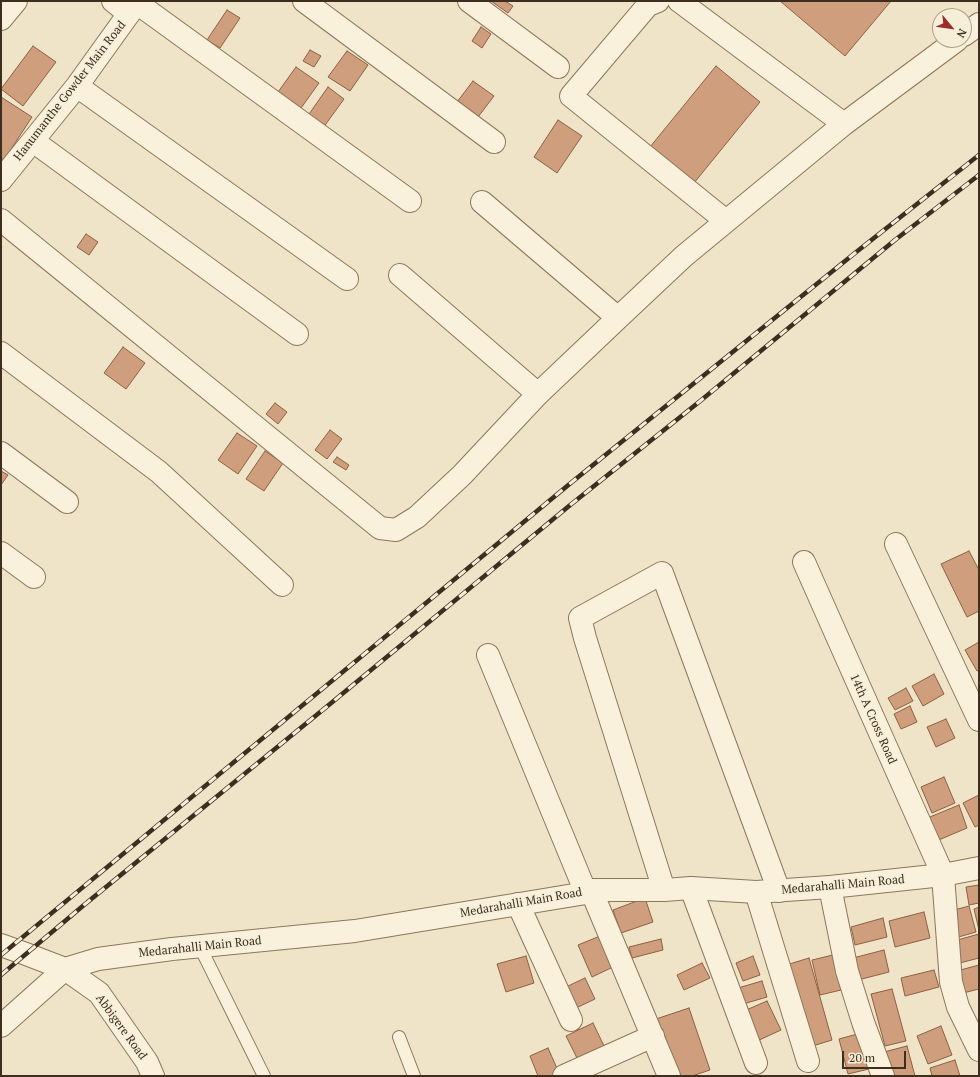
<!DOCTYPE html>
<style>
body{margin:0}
#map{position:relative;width:980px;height:1077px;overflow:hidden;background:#f0e4c8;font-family:"PT Serif",serif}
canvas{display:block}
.frame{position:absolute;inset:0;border:2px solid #3d2e20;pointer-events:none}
.north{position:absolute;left:932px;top:8px;width:40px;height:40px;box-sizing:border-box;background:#f7eed8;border:1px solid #ada18e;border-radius:50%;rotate:119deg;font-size:11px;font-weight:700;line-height:16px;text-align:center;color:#3d2e20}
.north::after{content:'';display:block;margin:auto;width:14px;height:18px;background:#9e2a2b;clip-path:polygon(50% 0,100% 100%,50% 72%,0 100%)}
.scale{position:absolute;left:842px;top:1051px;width:64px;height:18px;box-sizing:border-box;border:2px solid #3d2e20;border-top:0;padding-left:5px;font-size:12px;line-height:14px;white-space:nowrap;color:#3d2e20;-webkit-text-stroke:3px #f7eed8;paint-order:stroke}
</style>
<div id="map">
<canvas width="980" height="1077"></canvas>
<div class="frame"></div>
<div class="north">N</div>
<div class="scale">20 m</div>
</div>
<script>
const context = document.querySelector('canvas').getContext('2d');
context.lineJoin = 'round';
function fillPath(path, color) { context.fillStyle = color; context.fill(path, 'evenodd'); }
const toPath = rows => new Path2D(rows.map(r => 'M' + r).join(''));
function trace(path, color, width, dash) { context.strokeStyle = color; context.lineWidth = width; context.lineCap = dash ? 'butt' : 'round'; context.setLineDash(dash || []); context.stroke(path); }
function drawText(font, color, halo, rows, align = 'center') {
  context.font = font + ' "PT Serif",serif'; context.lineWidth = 3; context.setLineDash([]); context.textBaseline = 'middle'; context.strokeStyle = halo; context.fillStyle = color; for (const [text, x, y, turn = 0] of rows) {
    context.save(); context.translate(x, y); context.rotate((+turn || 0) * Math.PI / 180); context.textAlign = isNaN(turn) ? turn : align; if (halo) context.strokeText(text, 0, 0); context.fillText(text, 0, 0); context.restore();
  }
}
const building = toPath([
 [491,1,505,1,513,6,508,13,491,1],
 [780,1,891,1,845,56,780,1],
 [227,10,240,18,220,48,207,40,227,10],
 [481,27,491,34,482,48,472,41,481,27],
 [33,46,56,62,23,106,1,89,33,46],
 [310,50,321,56,314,67,303,61,310,50],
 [347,51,368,65,350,91,328,77,347,51],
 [716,66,760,102,694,183,650,147,716,66],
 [296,67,319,83,301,108,278,92,296,67],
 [473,81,494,96,475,121,454,106,473,81],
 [328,87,344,99,323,128,307,117,328,87],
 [1,97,32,117,4,160,1,158,1,97],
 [558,120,582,136,557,173,534,157,558,120],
 [86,234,98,242,89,255,77,247,86,234],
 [123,347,145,363,126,389,104,373,123,347],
 [275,403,287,412,278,424,266,414,275,403],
 [330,430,342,439,327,459,315,450,330,430],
 [237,433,257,446,238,474,218,460,237,433],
 [265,451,283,463,264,491,246,479,265,451],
 [337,457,349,465,346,470,333,462,337,457],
 [1,471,8,475,1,485,1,471],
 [969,551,979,570,979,611,967,617,941,564,969,551],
 [979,642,979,670,977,671,965,650,979,642],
 [934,674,944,694,923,706,912,686,934,674],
 [906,688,913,701,895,710,888,698,906,688],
 [910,706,917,722,901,729,894,714,910,706],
 [946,719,955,738,936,747,927,727,946,719],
 [944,777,955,803,932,813,921,787,944,777],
 [979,795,979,825,975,827,963,803,979,795],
 [959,805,967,828,934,842,925,819,959,805],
 [979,885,979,903,969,905,966,887,979,885],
 [645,898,653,922,621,933,613,910,645,898],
 [969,906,976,932,955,938,947,912,969,906],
 [979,907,979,930,974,909,979,907],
 [924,912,930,938,895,947,889,921,924,912],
 [883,918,887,937,855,945,851,927,883,918],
 [979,934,979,958,956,964,950,942,979,934],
 [600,936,613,967,592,977,578,945,600,936],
 [661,939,663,950,632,958,629,947,661,939],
 [884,950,889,972,858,980,853,958,884,950],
 [833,955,841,990,820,995,812,960,833,955],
 [526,956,534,983,506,992,497,964,526,956],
 [753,956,760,975,743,981,736,963,753,956],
 [809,958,832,1040,806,1048,783,966,809,958],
 [702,963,710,978,684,990,677,975,702,963],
 [979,965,979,989,959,994,953,972,979,965],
 [934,970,939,987,905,996,901,978,934,970],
 [585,978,595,999,576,1008,566,987,585,978],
 [762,981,767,997,743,1004,738,988,762,981],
 [892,989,906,1041,885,1046,871,994,892,989],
 [767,1001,781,1030,757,1041,744,1011,767,1001],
 [689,1008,710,1070,692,1076,676,1076,656,1019,689,1008],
 [593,1023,604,1046,578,1060,566,1036,593,1023],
 [941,1026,952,1055,928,1064,917,1036,941,1026],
 [861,1033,869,1069,848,1074,839,1039,861,1033],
 [907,1046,915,1076,890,1076,884,1052,907,1046],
 [548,1048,559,1073,551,1076,538,1076,530,1056,548,1048],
 [955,1060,960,1076,932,1076,930,1068,955,1060]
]);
const service = toPath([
 [200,947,264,1076],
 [399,1037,414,1076]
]);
const minor = toPath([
 [113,1,129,14],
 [304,1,494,142],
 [469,1,558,67],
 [658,1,648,5,571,96,726,221],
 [679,1,844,124],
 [137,3,410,201],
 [1,19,16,1],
 [964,35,979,24],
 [77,86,347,279],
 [33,141,297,334],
 [1,180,77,86,138,1],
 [482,202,618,318],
 [1,220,380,528,396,530,417,517,462,475,538,394,618,318,684,256,844,124,957,40],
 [400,275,538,394],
 [1,353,159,472,282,585],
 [1,453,67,502],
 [896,544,979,720],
 [1,553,34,577],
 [804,562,943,875,951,982,958,1007,979,1050],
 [488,655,586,893],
 [830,887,847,971,863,1022,883,1076],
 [691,888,756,1063],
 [591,890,669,1076],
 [664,890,585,638,580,618,662,573,779,891],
 [756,892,808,1061],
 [518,904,571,1020],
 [1,1026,65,969],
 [564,1076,653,1036]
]);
const tertiary = toPath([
 [1,945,26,954,65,969,99,993,147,1062,153,1076],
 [65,969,98,959,172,949,355,931,586,893,591,890,664,890,691,888,756,892,830,887,943,875,979,868]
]);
const rail = toPath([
 [1,955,572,482,855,253,979,155],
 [1,975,84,905,330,704,569,506,699,402,895,240,979,175]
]);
const streetNames = [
 ["Hanumanthe Gowder Main Road",70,91,-52],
 ["14th A Cross Road",873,719,66],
 ["Medarahalli Main Road",843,885,-5],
 ["Medarahalli Main Road",521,903,-10],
 ["Medarahalli Main Road",200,947,-6],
 ["Abbigere Road",121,1027,54]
];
fillPath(building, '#cf9f7d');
trace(building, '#8d5f41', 1);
trace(service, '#8d765c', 14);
trace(minor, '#8d765c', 24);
trace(tertiary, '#8d765c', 24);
trace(service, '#faf1dc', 12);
trace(minor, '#faf1dc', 22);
trace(tertiary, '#faf1dc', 22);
trace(rail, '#3d2e20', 4.5);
trace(rail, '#f7eed8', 3, [9]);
drawText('12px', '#3d2e20', '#f7eed8', streetNames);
</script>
